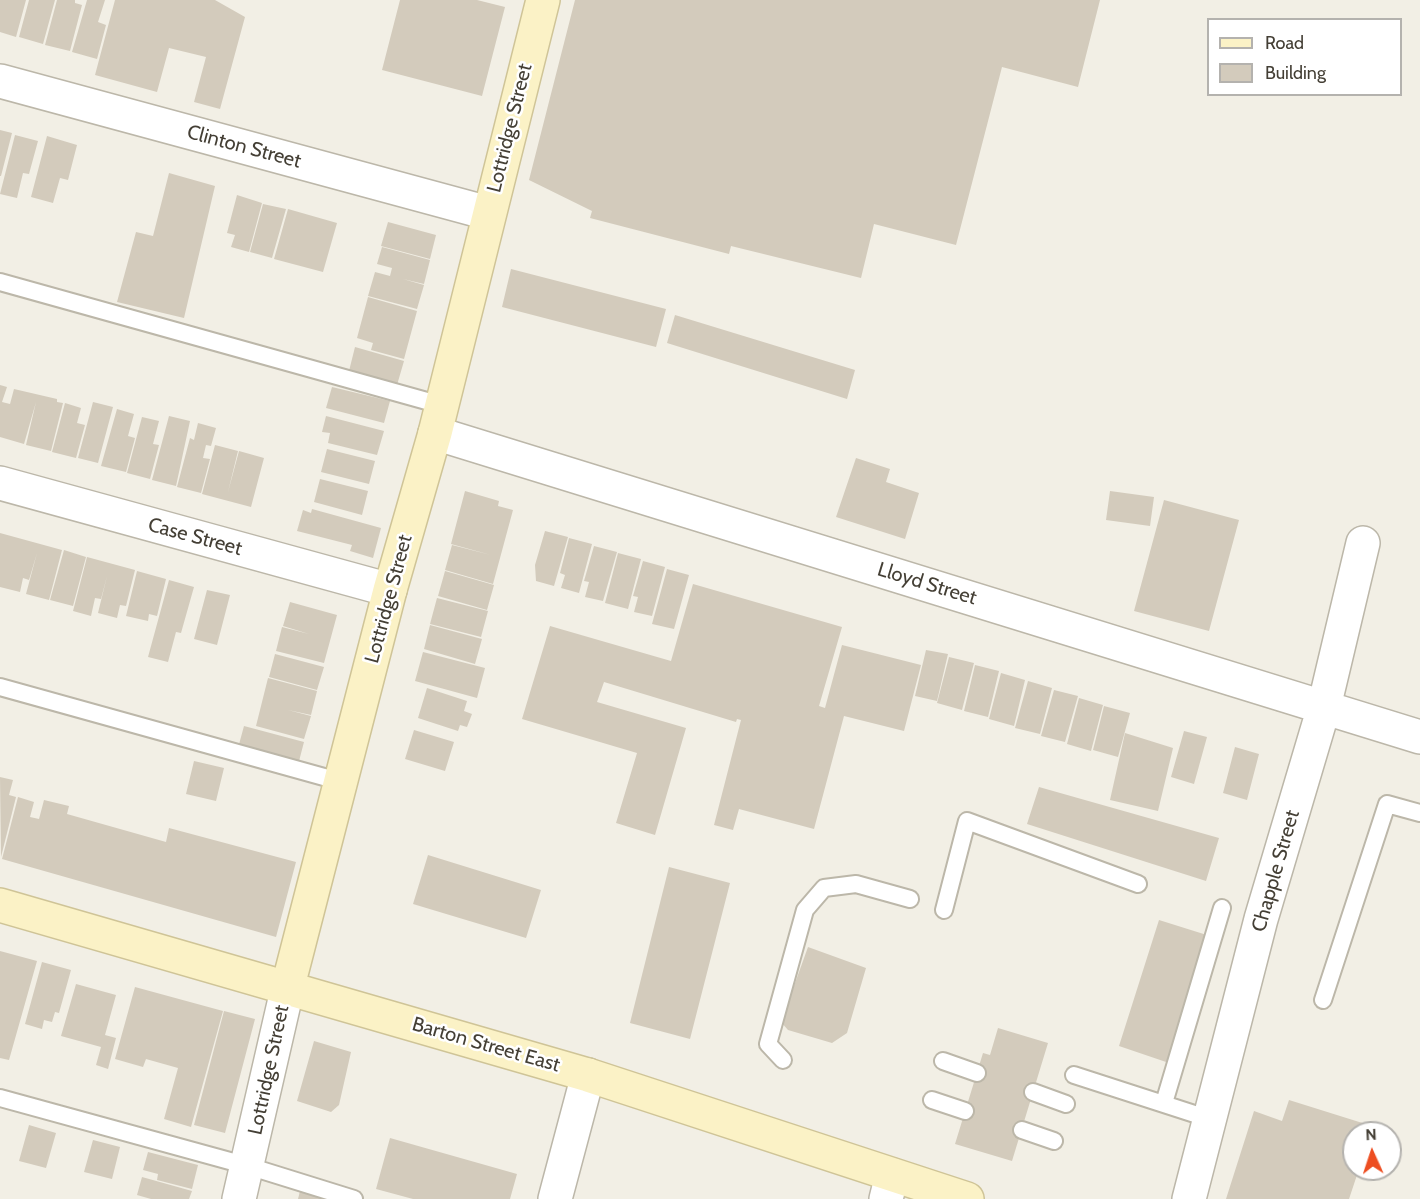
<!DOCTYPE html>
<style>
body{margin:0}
#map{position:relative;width:1420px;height:1199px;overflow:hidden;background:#f2efe5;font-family:Cabin,sans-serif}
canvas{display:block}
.legend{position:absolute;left:1207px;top:18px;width:195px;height:78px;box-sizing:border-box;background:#fff;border:2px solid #b4b2ae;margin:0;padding:8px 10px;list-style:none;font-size:18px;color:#443f35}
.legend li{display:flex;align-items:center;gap:12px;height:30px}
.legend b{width:30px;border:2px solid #b4b2ae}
.north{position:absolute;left:1342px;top:1121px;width:60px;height:60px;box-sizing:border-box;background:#fff;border:2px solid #b4b2ae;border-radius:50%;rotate:357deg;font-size:16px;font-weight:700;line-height:24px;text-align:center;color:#443f35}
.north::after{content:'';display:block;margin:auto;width:21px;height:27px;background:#ed4e21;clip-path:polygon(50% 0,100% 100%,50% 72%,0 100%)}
</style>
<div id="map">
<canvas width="1420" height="1199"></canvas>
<ul class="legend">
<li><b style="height:8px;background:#fbf2c6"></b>Road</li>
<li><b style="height:16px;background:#d3cbbc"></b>Building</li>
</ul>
<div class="north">N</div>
</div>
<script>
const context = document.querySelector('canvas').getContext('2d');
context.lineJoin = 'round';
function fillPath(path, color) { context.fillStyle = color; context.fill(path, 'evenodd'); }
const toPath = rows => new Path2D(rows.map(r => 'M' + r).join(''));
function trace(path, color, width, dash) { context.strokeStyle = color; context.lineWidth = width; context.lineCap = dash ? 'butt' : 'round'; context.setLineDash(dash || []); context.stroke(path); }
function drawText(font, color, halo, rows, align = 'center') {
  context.font = font + ' Cabin,sans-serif'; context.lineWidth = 5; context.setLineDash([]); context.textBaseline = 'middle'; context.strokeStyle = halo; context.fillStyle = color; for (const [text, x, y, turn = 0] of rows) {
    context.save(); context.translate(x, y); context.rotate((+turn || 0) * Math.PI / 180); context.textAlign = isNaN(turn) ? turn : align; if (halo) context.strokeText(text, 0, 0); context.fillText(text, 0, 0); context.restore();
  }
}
const building = toPath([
 [0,0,26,0,16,37,0,32],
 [29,0,55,0,43,44,19,37],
 [57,0,75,0,75,3,82,5,70,51,45,45],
 [87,0,105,0,98,22,106,25,97,59,72,52],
 [115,0,215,0,245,17,220,109,194,102,206,57,169,48,157,92,95,75],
 [400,0,477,0,505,7,482,96,382,70],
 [575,0,1100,0,1078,87,1002,67,956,245,874,224,861,278,731,246,729,254,590,218,592,211,529,180],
 [0,130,12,133,1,176,0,176],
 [15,135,38,141,29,174,23,173,17,198,0,194],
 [47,136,77,145,68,180,60,178,53,203,31,197],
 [169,173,215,186,184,318,117,302,136,232,153,236],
 [237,195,262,203,249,252,231,247,235,235,227,233],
 [263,204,286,209,272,258,250,252],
 [288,209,337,223,323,272,274,259],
 [388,222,436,235,430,259,381,246],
 [382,247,430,260,424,284,403,279,424,285,417,309,368,296,375,272,390,276,392,268,377,264],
 [511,269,666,309,656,347,502,307],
 [368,297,417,311,404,359,371,350,373,343,357,338],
 [675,315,855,370,847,399,667,343],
 [355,347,404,361,397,385,349,371],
 [0,385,7,387,2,402,10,404,14,389,57,399,57,402,63,403,51,451,26,445,36,402,24,444,0,437],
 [332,387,390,401,384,423,326,408],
 [93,402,113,407,98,463,78,458],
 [65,403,81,408,77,423,85,425,76,458,52,452],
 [117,409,134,414,128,436,135,438,126,472,101,466],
 [169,416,190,421,176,486,152,480],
 [326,416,384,431,377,455,328,443,330,433,322,432],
 [142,417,159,421,153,444,159,445,150,479,127,473],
 [198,423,216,428,211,446,206,445,203,458,210,459,201,493,177,487,190,438,194,440],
 [215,445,238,451,228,492,239,451,264,458,251,507,202,494],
 [327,449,375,461,369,484,321,472],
 [856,458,890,469,886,482,919,493,905,539,836,517],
 [320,479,368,491,362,515,314,502],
 [465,491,499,501,498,506,513,510,493,584,445,570,452,545,491,555,451,544],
 [1110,491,1154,497,1150,526,1106,520],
 [1164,500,1239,520,1209,631,1134,611],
 [312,509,381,528,373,558,350,551,352,545,297,531,303,510,311,513],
 [545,531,568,537,554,586,536,581,535,565],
 [0,533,62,550,49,600,26,594,37,553,29,580,23,578,20,592,0,587],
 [569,538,592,544,579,593,561,588,565,575,560,573],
 [594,546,617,552,603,601,585,597,589,582,584,581],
 [64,550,86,557,73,606,50,600],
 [618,553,641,559,628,609,605,603],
 [87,557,135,570,126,606,120,605,117,618,98,613,107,576,101,599,95,598,91,616,73,611],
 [643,561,665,567,652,616,634,612,638,597,633,596],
 [667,569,689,575,674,629,652,624],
 [137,571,166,579,157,616,149,614,148,621,126,616],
 [445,571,494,585,487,610,438,596],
 [169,580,194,587,181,633,176,632,168,662,148,657],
 [693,584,842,627,819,706,825,708,842,645,921,665,904,731,844,716,814,829,739,809,733,830,714,825,741,720,737,719,736,722,604,682,597,702,686,728,655,835,616,823,637,753,522,719,550,626,671,661],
 [207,590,230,595,217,645,194,639],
 [437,598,488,611,481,637,430,624],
 [290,602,337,615,324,663,276,651,282,627,309,634,283,626],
 [430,625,482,639,475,664,424,649],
 [926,650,948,654,937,701,915,696],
 [423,652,485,668,477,698,415,681],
 [275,654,324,667,317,690,269,677],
 [949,657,974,663,962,710,937,703],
 [975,665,999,671,988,717,964,711],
 [1001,673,1025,680,1014,726,989,719],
 [268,678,317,691,311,715,288,710,311,716,304,739,256,726],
 [1028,681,1052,688,1040,734,1015,728],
 [427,688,467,701,464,711,472,714,467,727,460,725,458,731,418,718],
 [1054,690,1078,696,1065,742,1041,736],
 [1079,698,1103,705,1091,751,1067,744],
 [1104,706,1130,713,1118,757,1093,750],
 [244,726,304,742,298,765,238,748],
 [414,730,454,742,445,771,405,759],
 [1184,731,1207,737,1194,784,1171,777],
 [1125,733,1173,748,1158,811,1110,800],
 [1235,747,1259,754,1247,800,1223,793],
 [194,761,224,768,216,801,186,794],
 [0,777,13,780,9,795,16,797,1,857],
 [1039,787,1219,838,1206,881,1027,824],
 [18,797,34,802,30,817,39,819,44,800,69,806,67,814,166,842,169,828,296,862,276,937,2,859],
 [428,855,541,890,526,938,413,904],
 [669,867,730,883,690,1039,630,1023],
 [1159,920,1210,936,1169,1063,1119,1046],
 [808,947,866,968,847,1033,832,1043,788,1030,781,1022],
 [0,951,37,961,9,1060,0,1058],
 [42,962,71,970,59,1013,55,1012,52,1022,44,1020,42,1029,25,1024],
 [76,984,116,995,105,1035,116,1038,108,1069,96,1065,101,1047,61,1036],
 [135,987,223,1011,191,1127,164,1119,178,1068,146,1059,143,1067,115,1059],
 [224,1011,255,1019,225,1133,194,1125],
 [998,1028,1048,1043,1012,1161,955,1144,983,1053,990,1055],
 [314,1041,351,1052,339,1105,331,1112,297,1101],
 [1289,1100,1372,1126,1370,1133,1354,1133,1354,1169,1359,1169,1349,1199,1226,1199,1254,1111,1282,1121],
 [29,1125,56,1133,46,1168,19,1161],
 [390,1138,517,1174,510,1199,413,1199,376,1189],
 [93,1140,120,1147,112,1179,84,1172],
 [148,1152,198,1165,192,1189,157,1180,158,1174,143,1170],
 [142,1177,192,1191,189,1199,151,1199,137,1195],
 [301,1187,338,1199,298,1199]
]);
const lane = toPath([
 [0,282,441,405],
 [0,687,342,782],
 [944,910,967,821,1138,884],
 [1323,1000,1387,804,1420,813],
 [783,1060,768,1044,805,910,824,888,856,884,910,899],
 [943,1061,977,1073],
 [1074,1075,1210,1119],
 [1033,1092,1066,1104],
 [0,1098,248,1166,354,1199],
 [932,1100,965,1111],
 [1164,1103,1222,908],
 [1022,1130,1054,1141]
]);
const street = toPath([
 [0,81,488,213],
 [435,433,1420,737],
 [0,483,390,590],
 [239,1199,288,986],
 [555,1199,588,1075],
 [886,1199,892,1175],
 [1189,1199,1261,919,1324,707,1363,543]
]);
const secondary = toPath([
 [0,905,588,1075,967,1199],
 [288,986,390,590,435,433,543,0]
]);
const streetNames = [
 ["Lottridge Street",510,128,-76],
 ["Clinton Street",244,147,15],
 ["Case Street",195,537,15],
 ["Lloyd Street",927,584,17],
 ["Lottridge Street",389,599,-75],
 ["Chapple Street",1276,871,-74],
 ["Barton Street East",486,1045,16],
 ["Lottridge Street",269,1070,-78]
];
fillPath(building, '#d3cbbc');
trace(lane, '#bcb7a9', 20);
trace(street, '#bcb7a9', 36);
trace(secondary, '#cfc497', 36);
trace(lane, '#fff', 16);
trace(street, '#fff', 33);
trace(secondary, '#fbf2c6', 33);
drawText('20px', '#443f35', '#fff', streetNames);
</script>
